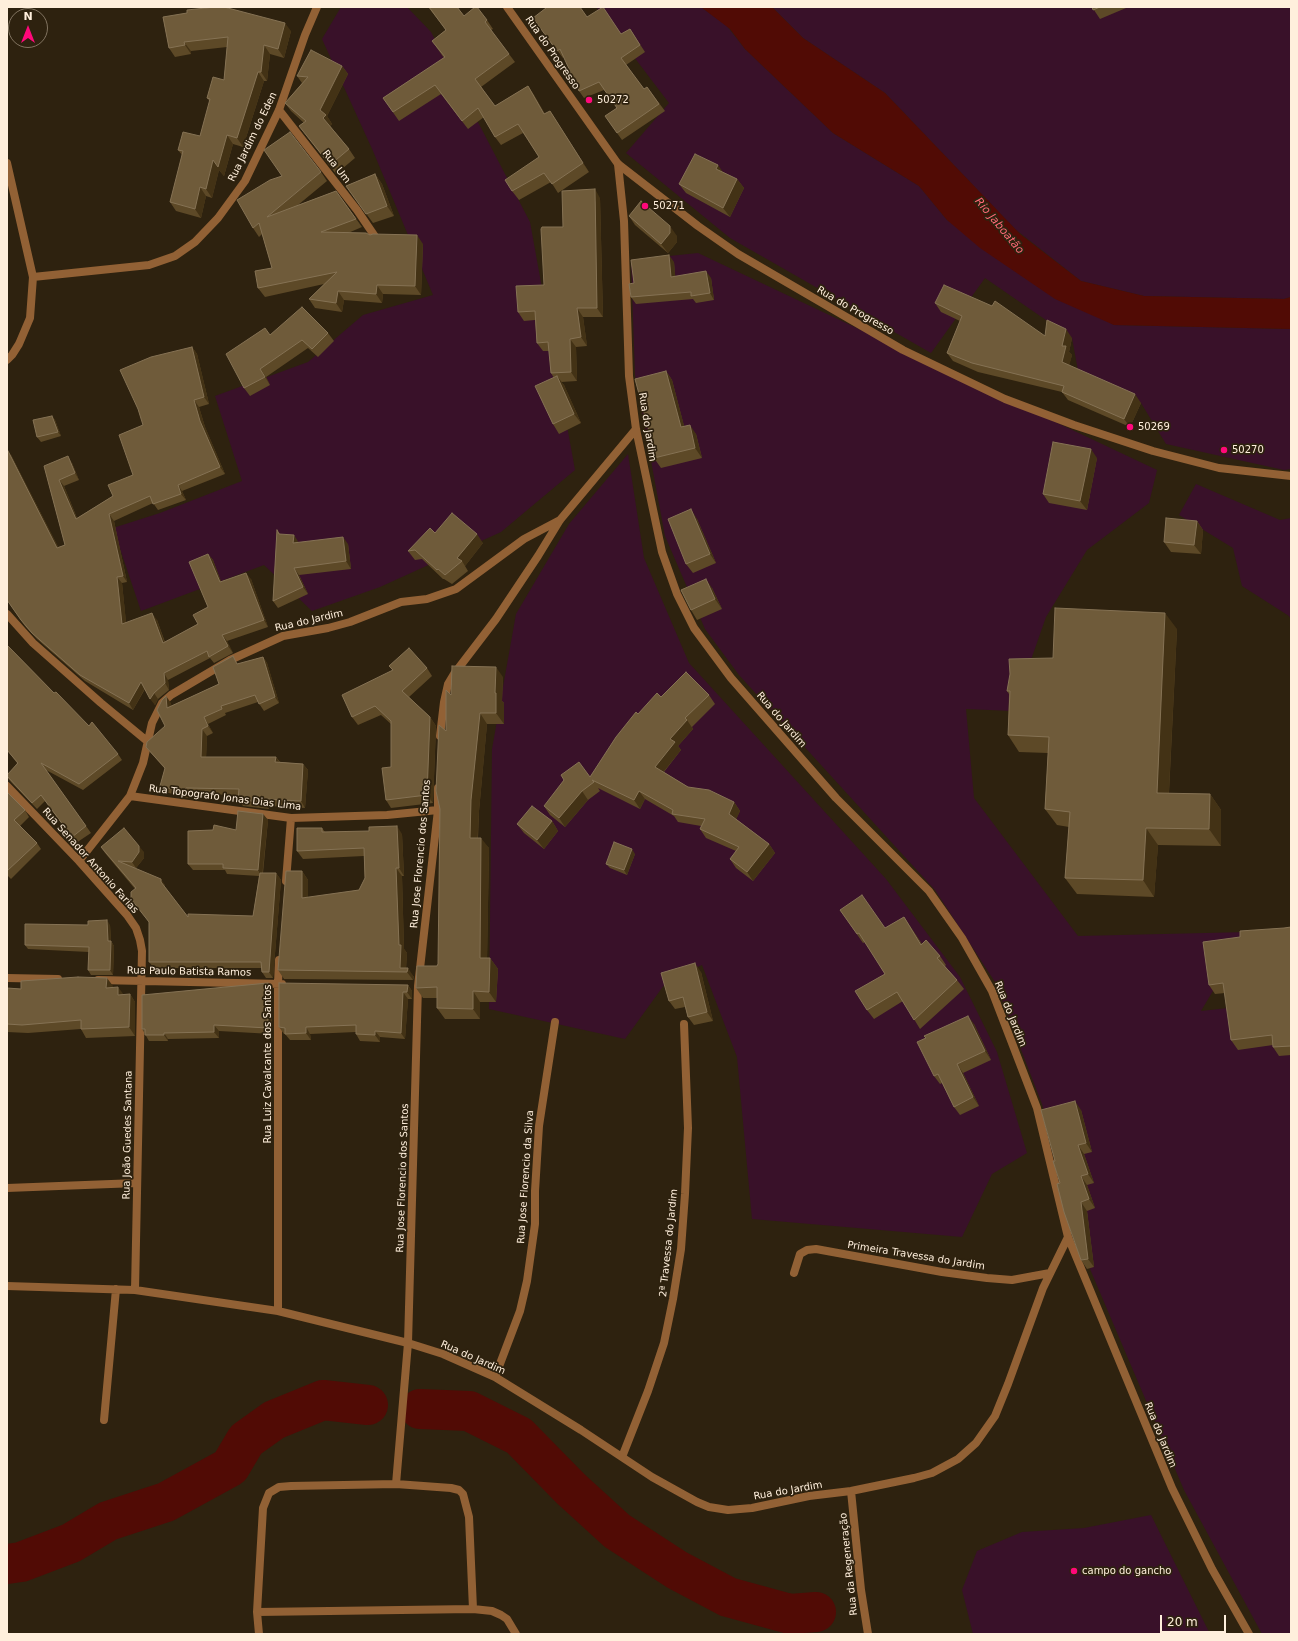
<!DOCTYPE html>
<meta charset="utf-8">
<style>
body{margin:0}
#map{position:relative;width:1298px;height:1641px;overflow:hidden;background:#2e220f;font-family:"DejaVu Sans",sans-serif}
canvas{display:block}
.frame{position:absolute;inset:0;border:8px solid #ffefdc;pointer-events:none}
.north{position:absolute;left:8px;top:8px;width:40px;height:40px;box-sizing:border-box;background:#2e220f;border:1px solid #827461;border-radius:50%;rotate:0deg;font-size:11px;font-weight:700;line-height:16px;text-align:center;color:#ffefdc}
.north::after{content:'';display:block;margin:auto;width:14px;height:18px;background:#ff087a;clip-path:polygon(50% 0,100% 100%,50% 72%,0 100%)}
.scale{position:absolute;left:1160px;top:1615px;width:66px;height:18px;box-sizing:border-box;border:2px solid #ffefdc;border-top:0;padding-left:5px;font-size:12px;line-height:14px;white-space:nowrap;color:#ffefdc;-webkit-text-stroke:3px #2e220f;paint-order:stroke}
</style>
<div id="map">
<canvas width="1298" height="1641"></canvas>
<div class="frame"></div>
<div class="north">N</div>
<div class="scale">20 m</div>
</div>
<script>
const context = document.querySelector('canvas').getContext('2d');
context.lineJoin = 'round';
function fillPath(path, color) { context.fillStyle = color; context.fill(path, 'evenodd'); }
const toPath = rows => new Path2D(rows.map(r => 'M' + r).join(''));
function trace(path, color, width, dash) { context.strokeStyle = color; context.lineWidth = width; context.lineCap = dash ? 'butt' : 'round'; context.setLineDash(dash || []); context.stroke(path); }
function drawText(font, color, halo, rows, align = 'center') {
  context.font = font + ' "DejaVu Sans",sans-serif'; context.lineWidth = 3.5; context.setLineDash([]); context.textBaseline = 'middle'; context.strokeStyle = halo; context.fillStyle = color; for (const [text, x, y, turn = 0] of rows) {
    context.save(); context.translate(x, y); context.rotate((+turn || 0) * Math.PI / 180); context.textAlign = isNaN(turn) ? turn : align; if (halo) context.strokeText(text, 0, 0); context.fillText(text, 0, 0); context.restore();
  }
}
const green = toPath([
 [341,7,407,7,431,32,530,222,575,470,501,532,380,587,312,611,264,565,141,611,113,528,160,513,242,481,215,396,308,362,363,315,433,295,373,151,322,39],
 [596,7,701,7,726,25,745,49,833,133,919,186,947,220,1114,325,1291,329,1291,469,1284,470,1166,444,1141,403,1079,376,1072,338,985,278,931,353,730,238,626,153,669,103],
 [772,7,1291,7,1291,297,1284,299,1144,296,1081,281,1015,229,885,93,803,38],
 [698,253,1157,470,1149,503,1087,550,1046,617,1013,711,966,709,974,798,1078,936,1248,932,1201,1011,1291,1001,1291,1634,1262,1634,1184,1490,1090,1269,1042,1104,995,982,935,890,739,675,705,629,665,536,635,375,631,260],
 [628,454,644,558,689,663,886,879,960,977,997,1052,1027,1153,992,1174,962,1237,752,1219,737,1057,702,965,667,981,625,1039,489,1009,492,749,516,614,569,524],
 [1196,484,1280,520,1291,518,1291,620,1289,616,1242,586,1233,548,1179,515],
 [1151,1515,1210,1634,973,1634,962,1590,977,1551,1022,1532,1084,1528]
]);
const water = toPath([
 [701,7,772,7,803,38,885,93,1020,234,1081,281,1144,296,1284,299,1291,297,1291,329,1114,325,1055,299,980,248,947,220,919,186,833,133,745,49,730,29]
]);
const river = toPath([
 [420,1409,469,1411,519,1436,571,1489,617,1531,677,1570,728,1597,790,1614,816,1612],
 [7,1564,21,1562,71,1543,108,1521,166,1502,230,1467,246,1440,274,1420,323,1400,368,1405]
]);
const minor = toPath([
 [279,110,357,210,376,238],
 [7,163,33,277,30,318,19,344,12,355,7,360],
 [618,164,624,221,629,376,636,429,662,552,677,594,694,628,731,678,836,798,929,891,962,938,992,991,1037,1108,1068,1237,1172,1488,1212,1569,1249,1634],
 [33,277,149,265,175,256,195,242,218,218,245,181,279,110,305,35,317,7],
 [7,614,33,643,101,703,147,741],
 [440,736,444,702,448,684,454,674,496,619,538,556,560,520,636,429],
 [7,786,79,861,127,915,136,928,140,940,142,951,135,1290],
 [130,796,291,818,387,815,438,810],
 [79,861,130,796,143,763,152,723,162,703,171,695,230,660,283,636,328,628,350,622,401,602,427,599,456,589,524,539,560,520],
 [286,881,291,818],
 [7,978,58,979],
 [98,980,282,984],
 [7,1188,137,1183],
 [794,1273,800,1254,807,1250,816,1249,942,1272,987,1278,1012,1280,1050,1273],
 [7,1286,135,1290,278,1311,408,1343,443,1354,495,1377,581,1430,652,1477,697,1502,709,1507,728,1510,752,1508,809,1496,851,1491,914,1478,932,1473,958,1459,976,1443,995,1416,1008,1384,1043,1288,1068,1237],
 [278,1311,278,984,279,960],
 [495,1377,520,1311,527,1281,535,1224,535,1191,539,1126,555,1022],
 [104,1420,116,1289],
 [622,1457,648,1391,664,1343,673,1299,681,1249,685,1194,688,1128,684,1024],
 [396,1484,451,1488,459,1490,463,1494,469,1517,473,1609,492,1611,501,1615,507,1619,516,1634],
 [851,1491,861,1590,868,1634],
 [257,1612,473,1609],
 [259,1634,257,1612,263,1508,269,1493,279,1487,291,1486,396,1484,408,1343,418,986,438,810,438,788]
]);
const tertiary = toPath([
 [507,7,618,164,698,226,738,254,903,350,1005,399,1074,425,1153,451,1219,468,1291,476]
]);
const wall = toPath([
 [428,7,457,7,464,16,487,20,493,29,491,30,515,62,481,87,495,106,528,86,534,95,545,114,550,111,589,172,558,193,551,182,519,200,512,191,539,157,523,133,501,145,495,137,484,117,468,129,441,94,399,121,383,98,444,58,432,41,446,30],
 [1092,7,1126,7,1126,8,1100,19],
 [163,17,291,31,284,58,270,54,267,81,264,81,243,147,233,144,224,176,219,170,212,198,206,196,201,218,176,211,170,202,182,155,178,150,200,136,210,102,207,98,224,80,227,47,191,51,191,54,175,57,169,48],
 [587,17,621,34,630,29,645,52,626,65,644,89,647,87,665,111,622,140,605,116,617,108,604,90,584,98,579,91,564,57,563,58,538,25],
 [342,66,348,74,327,116,332,124,330,126,349,149,355,158,336,174,299,126,304,123,291,111,285,103,302,83,297,76],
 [321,172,327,181,298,205,336,191,362,227,348,233,370,235,423,244,421,295,383,294,382,303,344,300,342,312,315,308,309,299,324,284,265,297,258,288,272,268,262,234,259,237,253,228],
 [723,172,737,179,744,188,730,217,686,193,679,184],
 [375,174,382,184,394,216,373,223,346,186],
 [600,198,603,317,583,317,587,346,576,347,577,381,561,382,564,385,581,423,559,434,553,424,554,378,551,373,549,351,543,351,537,343,535,320,524,321,518,312,544,285,563,227],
 [629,216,677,236,677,242,668,253,635,225],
 [674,262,675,276,711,278,714,300,696,303,693,299,636,304,631,297,634,283],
 [935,303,1045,336,1072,338,1069,352,1072,355,1069,365,1141,403,1130,427,1068,400,1062,392,978,372,953,361,947,353,960,321,941,312],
 [328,333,334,341,318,357,308,348,266,377,270,385,250,396,244,388,270,335],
 [192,347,197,354,209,404,199,407,205,427,225,474,182,491,186,500,158,510,153,503,114,521,127,582,122,583,126,623,157,620,165,642,198,624,208,607,208,554,213,560,221,582,251,579,268,627,227,641,233,653,214,663,210,658,168,680,169,690,158,699,155,705,145,689,133,710,85,681,37,639,25,626,7,600,11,455,58,547,65,545,44,466,72,463,79,480,64,486,77,518,113,496,133,475,143,425],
 [666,371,672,380,684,426,696,434,702,458,661,468,654,458],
 [52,416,55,420,61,436,41,442,37,437],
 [1097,458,1087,510,1049,503,1043,494],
 [697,519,716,563,693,573,686,564],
 [1197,521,1203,530,1201,554,1171,552,1164,542],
 [277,530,280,534,299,543,348,544,351,569,299,575,308,594,278,608,273,601],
 [435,533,483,543,465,566,468,571,452,584,444,579,443,579,422,559,415,560,408,551],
 [712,588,722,609,697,620,691,610],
 [1177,629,1169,793,1210,794,1221,810,1221,846,1158,845,1154,897,1077,894,1065,878,1069,827,1057,825,1045,809,1048,753,1019,752,1008,735,1009,694,1007,691,1053,658],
 [7,645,54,693,118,754,122,760,83,790,46,770,91,833,76,843,45,801,37,809,11,782,7,777,17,763,7,750],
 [263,657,267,663,279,703,264,711,258,702,225,713,226,715,208,724,213,733,207,736,206,757,276,757,280,762,303,764,308,770,305,808,269,806,269,809,243,806,238,799,239,795,191,794,188,798,165,792,160,786,165,769,151,753,146,747,165,726,171,703,171,706,219,684,238,664],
 [389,666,427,668,432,676,409,697,430,717,436,726,433,803,391,808,386,800,391,767,391,724,381,715,358,725,352,717,393,671],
 [503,677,502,701,504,703,504,724,487,724,479,811,478,838,489,848,487,958,490,958,498,969,496,1002,480,1002,480,1019,445,1019,437,1008,437,998,423,998,416,988,437,966,438,964,446,731,451,695],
 [709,695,715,704,692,727,693,729,678,746,681,750,664,772,688,787,734,802,740,811,736,819,769,844,775,853,753,881,736,868,730,859,736,851,706,838,700,829,701,826,678,822,674,816,645,799,640,809,598,788,600,791,588,800,565,827,550,815,544,806,590,777,638,714,661,697],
 [7,792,25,810,29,817,20,826,37,843,41,849,11,879,7,875],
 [263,814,268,820,263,873,276,873,281,880,273,978,266,978,262,972,261,968,154,968,149,962,149,922,131,899,135,889,105,853,101,847,144,852,144,858,136,868,134,868,165,885,165,887,188,917,253,916,259,876,227,874,225,870,193,870,188,864,236,830],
 [552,821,558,831,544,849,524,833,517,824],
 [322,828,325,832,402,834,404,876,402,876,404,949,407,953,406,968,414,977,413,980,284,979,278,970,302,871,308,880,308,898,359,890,365,878,364,856,303,859,297,851],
 [635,854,627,875,610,868,606,864],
 [840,910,885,928,904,917,922,944,940,956,946,965,945,966,957,980,964,989,920,1029,903,1001,874,1019,867,1010,885,974,865,942,863,943],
 [88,925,110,925,111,941,114,946,113,975,91,975,88,970,89,952,28,949,25,945],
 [1291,927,1291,1055,1279,1056,1273,1047,1273,1045,1238,1050,1231,1040,1225,993,1215,994,1209,985,1240,937],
 [701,972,713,1021,694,1025,688,1017,685,1007,675,1009,669,1001],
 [268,983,272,989,272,1034,219,1031,219,1038,168,1039,168,1041,149,1041,142,1029],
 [408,985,412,991,412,999,408,999,405,1039,380,1037,380,1042,360,1041,356,1034,356,1032,310,1034,311,1040,290,1040,285,1034,284,1034,279,1027],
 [113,986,112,987,123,995,130,994,135,1002,135,1036,86,1038,81,1029,28,1033,7,1032,7,988,21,989],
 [974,1024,991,1060,963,1073,979,1106,960,1115,954,1107,942,1083,940,1084,934,1076],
 [1081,1110,1092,1152,1084,1154,1094,1183,1087,1185,1095,1208,1087,1211,1094,1267,1087,1269,1081,1260,1060,1183,1055,1161]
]);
const shadedWall = toPath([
 [285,23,291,31,284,58,278,49],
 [184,42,191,51,191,54,185,45],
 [264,45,270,54,267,81,261,72],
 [342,66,348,74,327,116,332,124,329,127,323,118,320,110],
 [258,72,264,81,243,147,237,138],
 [528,86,534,95,550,123,544,114],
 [550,111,556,120,589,172,583,163],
 [227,135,233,144,224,176,219,170,212,198,206,189,213,160],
 [718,165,725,175,716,169],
 [375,174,382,184,394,216,387,206],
 [737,179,744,188,730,217,723,208],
 [200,187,206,196,201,218,195,209],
 [595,189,600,198,603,317,597,308],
 [670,226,677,236,677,242,668,253,661,244],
 [417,235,423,244,421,295,415,286],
 [669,255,674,262,676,284,671,277],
 [706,271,711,278,714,300,710,293],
 [377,285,383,294,382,303,376,294],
 [338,291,344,300,342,312,336,303],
 [577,308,583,317,587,346,581,337],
 [1066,329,1072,338,1069,352,1072,355,1068,371,1062,362,1062,346],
 [570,339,576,347,577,381,571,372],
 [192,347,197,354,209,404,204,397],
 [260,369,266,377,270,385],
 [666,371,672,380,687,437,681,427],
 [557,376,564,385,581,423,574,414],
 [1135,394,1141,403,1130,427,1124,419],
 [194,400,199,407,205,427,225,474,220,467,200,421],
 [52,416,55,420,61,436,58,432],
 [690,425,696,434,702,458,695,448],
 [7,449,11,455,62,554,57,548],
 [1091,449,1097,458,1087,510,1080,501],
 [68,456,72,463,79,480,75,473],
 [59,480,64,486,80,526,76,519],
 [178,485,182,491,186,500,181,494],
 [691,509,697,519,716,563,710,554],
 [109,514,114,521,127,582,123,576],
 [1197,521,1203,530,1201,554,1194,545],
 [477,534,483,543,465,566,462,561,457,558],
 [294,535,299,543,293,543],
 [343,537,348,544,351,569,346,561],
 [208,554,213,560,224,589,220,582],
 [294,568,299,575,308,594,303,587],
 [246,573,251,579,268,627,264,620],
 [117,577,122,583,127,631,122,624],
 [706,579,712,588,722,609,715,599],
 [152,613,157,620,167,650,163,643],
 [1165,613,1177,629,1168,809,1157,793],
 [222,635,227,641,233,653,228,646],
 [263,657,267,663,279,703,275,697],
 [496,667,503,677,502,701,504,703,504,724,496,713,495,693],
 [164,673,168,680,169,690,165,683],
 [141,682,145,688,133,710,129,703],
 [154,693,158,699,155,705,150,699],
 [166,696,171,703,172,715,167,708],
 [480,713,487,724,479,811,477,848,470,838,471,800],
 [204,717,208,724,213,733,208,726],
 [430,717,436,726,433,803,427,795],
 [687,720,693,729,678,746,681,750,661,775,655,767,670,739],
 [202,729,207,736,206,763,201,757],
 [276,757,280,763,275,762],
 [303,764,308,770,305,808,301,801],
 [186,788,191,794,188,798,183,792],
 [582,791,588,800,565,827,559,818],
 [639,791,645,799,640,809,634,800],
 [1210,794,1221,810,1221,846,1209,829],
 [264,799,269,806,269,809,264,803],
 [734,802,740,811,735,822,729,814],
 [263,814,268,820,262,877,258,870],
 [552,821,558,831,544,849,537,840],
 [397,826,402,834,404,876,399,868],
 [1146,828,1158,845,1154,897,1143,880],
 [481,838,489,848,487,968,480,958],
 [769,844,775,853,753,881,747,872],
 [139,846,144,852,144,858,136,868,132,862],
 [632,849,635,854,627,875,624,870],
 [396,868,402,876,404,949,407,953,406,972,400,968,399,945],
 [302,871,308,880,308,906,302,898],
 [276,873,281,880,273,978,269,972],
 [161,879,165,885,165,888,161,882],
 [904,917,910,926,928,954,921,945],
 [107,920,110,925,111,941,114,946,113,975,110,970],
 [490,958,498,969,496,1002,489,992],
 [695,963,701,972,713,1021,707,1012],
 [408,968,414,977,413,980,407,972],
 [107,978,113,986,112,996,106,988],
 [268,983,272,989,272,1034,268,1028],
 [408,985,412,991,412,999,407,992],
 [118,987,124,995,118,995],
 [473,991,480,1002,480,1019,473,1009],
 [403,992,408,999,405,1039,401,1033],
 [130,994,135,1002,135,1036,129,1027],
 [968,1016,974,1024,991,1060,985,1051],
 [214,1025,219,1031,219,1038,214,1032],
 [306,1027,310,1034,311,1040,306,1033],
 [375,1031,380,1037,380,1042,375,1035],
 [164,1033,168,1039,168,1041,164,1035],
 [957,1064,963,1073,979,1106,973,1097],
 [1075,1101,1081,1110,1092,1152,1086,1143],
 [1078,1145,1084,1154,1094,1183,1088,1174],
 [1081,1176,1087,1185,1095,1208,1089,1199],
 [1081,1202,1087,1211,1094,1267,1088,1259]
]);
const building = toPath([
 [215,7,224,7,285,23,278,49,264,45,261,72,258,72,237,138,227,135,218,167,213,160,206,189,200,187,195,209,170,202,183,151,178,150,183,132,200,136,210,99,207,98,213,77,224,80,228,37,184,42,185,45,169,48,163,17,187,13,187,10,215,7],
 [429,7,457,7,464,16,475,7,477,7,487,20,485,22,509,54,475,79,495,106,528,86,544,114,550,111,583,163,552,184,544,173,512,191,505,180,539,157,518,124,495,137,478,108,462,121,435,85,393,112,383,98,445,57,432,41,446,30,429,7],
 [546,7,580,7,587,17,603,7,621,34,630,29,640,45,621,58,644,89,647,87,659,104,617,133,605,116,617,108,599,82,579,91,560,49,557,51,533,18,546,8,546,7],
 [1092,7,1100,7,1093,10,1092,7],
 [311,50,342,66,320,110,326,115,323,118,349,149,330,165,299,126,306,121,285,103,308,77,297,76,311,50],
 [290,132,321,172,267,217,336,191,356,219,321,232,366,233,370,235,373,234,417,235,415,286,377,285,376,294,338,291,336,303,309,299,337,272,258,288,255,271,272,268,259,223,253,228,237,200,270,180,282,176,264,150,290,132],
 [695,154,718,165,716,169,737,179,723,208,679,184,695,154],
 [375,174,387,206,366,214,346,186,375,174],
 [595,189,597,308,577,308,581,337,570,339,571,372,551,373,548,342,537,343,535,311,518,312,516,286,544,285,541,229,542,227,563,227,562,191,595,189],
 [641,201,670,226,670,233,661,244,629,216,641,201],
 [669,255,671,277,706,271,710,293,691,296,691,292,631,297,629,284,634,283,631,260,669,255],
 [944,285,992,306,995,301,1045,336,1047,320,1066,329,1062,346,1066,346,1062,362,1135,394,1124,419,1062,392,1064,386,972,363,947,353,962,316,935,303,944,285],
 [302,307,328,333,312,349,302,340,260,369,265,377,244,388,226,354,265,328,270,335,302,307],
 [192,347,204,397,194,400,200,421,220,467,178,485,181,494,153,504,150,496,109,514,123,576,117,577,122,624,152,613,163,643,198,624,193,615,208,607,189,562,208,554,220,582,246,573,264,620,222,635,228,646,209,657,207,651,164,673,165,683,154,693,150,699,141,682,129,703,80,675,32,633,21,620,7,600,7,449,57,548,65,545,44,466,68,456,75,473,59,480,76,519,113,496,108,485,133,475,119,435,143,425,138,409,120,370,151,357,192,347],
 [666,371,681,427,690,425,695,448,654,458,649,435,650,435,635,379,666,371],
 [557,376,574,414,553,424,535,386,557,376],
 [52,416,58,432,37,437,33,420,52,416],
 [1053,442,1091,449,1080,501,1043,494,1053,442],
 [691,509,710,554,686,564,668,519,691,509],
 [452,513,477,534,457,558,462,561,445,575,438,569,437,570,415,550,408,551,430,528,435,533,452,513],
 [1166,518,1197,521,1194,545,1164,542,1166,518],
 [277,530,279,534,294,535,293,543,343,537,346,561,294,568,303,587,273,601,277,530],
 [706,579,715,599,691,610,681,590,706,579],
 [1055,608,1165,613,1157,793,1210,794,1209,829,1146,828,1143,880,1065,878,1070,812,1045,809,1049,737,1008,735,1010,691,1007,691,1010,674,1009,659,1053,658,1055,608],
 [7,645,54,693,56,692,89,726,92,722,118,754,79,784,41,763,86,826,72,837,41,795,32,803,7,776,7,775,18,763,7,750,7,645],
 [409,648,427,668,402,691,430,717,427,795,386,800,382,768,391,767,391,721,375,706,352,717,342,695,393,670,389,666,409,648],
 [233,656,237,664,263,657,275,697,259,704,255,695,221,706,222,709,204,717,208,726,202,729,201,757,276,757,275,762,303,764,301,801,264,799,264,803,238,799,239,789,186,788,183,792,160,786,165,768,146,747,147,742,165,726,157,710,162,700,166,696,167,708,219,684,213,667,233,656],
 [452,666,496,667,495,693,496,693,496,713,480,713,471,800,470,838,481,838,480,958,490,958,489,992,473,991,473,1009,437,1008,437,987,416,988,417,966,437,966,438,964,440,809,436,791,439,725,446,731,446,690,451,695,452,666],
 [686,672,709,695,685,718,687,720,670,739,675,742,655,767,688,787,709,790,734,802,729,814,769,844,747,872,730,859,739,847,700,829,705,819,672,814,673,810,639,791,634,800,592,780,594,782,582,791,559,818,544,806,564,780,561,775,579,762,590,777,616,737,636,712,638,714,657,693,661,697,686,672],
 [7,792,25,810,14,820,37,843,7,871,7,792],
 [532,806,552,821,537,840,517,824,532,806],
 [238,811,263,814,258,870,223,868,223,864,188,864,188,831,213,830,214,825,236,830,238,811],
 [397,826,399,868,396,868,399,945,401,945,400,968,408,968,407,972,278,970,286,871,302,871,302,898,359,890,365,878,364,848,297,851,297,828,322,828,322,832,369,831,369,827,397,826],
 [124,828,139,846,139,852,132,862,118,861,161,879,161,882,188,917,188,914,253,916,260,873,276,873,269,972,262,972,261,962,149,962,149,922,131,899,131,892,136,888,101,847,124,828],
 [614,842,632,849,624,870,606,864,614,842],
 [862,895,885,928,904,917,921,945,926,940,940,956,937,958,957,980,914,1020,897,992,867,1010,855,991,885,974,859,933,857,934,840,910,862,895],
 [107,920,108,941,111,941,110,970,88,970,89,947,25,945,25,924,88,925,88,921,107,920],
 [1291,927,1291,1046,1273,1047,1272,1035,1231,1040,1223,983,1209,985,1203,942,1240,937,1240,931,1284,928,1291,927],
 [695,963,707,1012,688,1017,683,997,669,1001,661,973,695,963],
 [78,977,107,978,106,988,118,987,118,995,130,994,129,1027,81,1029,81,1020,22,1025,7,1024,7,988,21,989,21,981,78,977],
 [268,983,268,1028,214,1025,214,1032,164,1033,164,1035,145,1035,145,1029,142,1029,142,995,268,983],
 [279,983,408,985,407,992,403,992,401,1033,375,1031,375,1035,356,1034,356,1025,306,1027,306,1033,285,1034,285,1028,279,1027,279,983],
 [968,1016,985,1051,957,1064,973,1097,954,1107,938,1074,934,1076,917,1042,926,1038,924,1036,968,1016],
 [1075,1101,1086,1143,1078,1145,1088,1174,1081,1176,1089,1199,1081,1202,1088,1259,1081,1260,1064,1212,1057,1184,1060,1183,1053,1161,1055,1161,1041,1110,1075,1101]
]);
const markers = [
 [589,100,4,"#ff087a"],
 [645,206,4,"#ff087a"],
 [1130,427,4,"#ff087a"],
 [1224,450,4,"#ff087a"],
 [1074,1571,4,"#ff087a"]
];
const streetNames = [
 ["Rua do Progresso",552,53,55],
 ["Rua Jardim do Eden",253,137,-64],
 ["Rua Um",336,167,52],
 ["Rua do Progresso",855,311,30],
 ["Rua do Jardim",647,427,81],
 ["Rua do Jardim",309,621,-13],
 ["Rua do Jardim",781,720,49],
 ["Rua Topografo Jonas Dias Lima",225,798,7],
 ["Rua Jose Florencio dos Santos",421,854,-85],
 ["Rua Senador Antonio Farias",90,861,48],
 ["Rua Paulo Batista Ramos",189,972,1],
 ["Rua do Jardim",1010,1014,68],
 ["Rua Luiz Cavalcante dos Santos",268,1064,-90],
 ["Rua João Guedes Santana",128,1135,-89],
 ["Rua Jose Florencio da Silva",526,1177,-86],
 ["Rua Jose Florencio dos Santos",403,1178,-88],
 ["2ª Travessa do Jardim",669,1243,-84],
 ["Primeira Travessa do Jardim",916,1256,9],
 ["Rua do Jardim",473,1358,24],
 ["Rua do Jardim",1160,1435,68],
 ["Rua do Jardim",788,1491,-10],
 ["Rua da Regeneração",849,1564,-96]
];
const poiNames = [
 ["50272",597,100],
 ["50271",653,206],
 ["50269",1138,427],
 ["50270",1232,450],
 ["campo do gancho",1082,1571]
];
const waterNames = [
 ["Rio Jaboatão",999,226,50]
];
fillPath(green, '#391129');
fillPath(water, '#510b05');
trace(river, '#510b05', 40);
trace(minor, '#926135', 8);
trace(tertiary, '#926135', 8);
fillPath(wall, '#5d4927');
fillPath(shadedWall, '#433215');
fillPath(building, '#6f5b3a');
trace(building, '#857254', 1);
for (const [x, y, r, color] of markers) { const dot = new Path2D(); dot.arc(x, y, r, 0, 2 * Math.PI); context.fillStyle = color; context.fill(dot); trace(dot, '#2e220f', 1.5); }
drawText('10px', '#ffefdc', '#2e220f', streetNames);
drawText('10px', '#ffefdc', '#2e220f', poiNames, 'left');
drawText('italic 11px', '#ff6a78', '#2e220f', waterNames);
</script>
